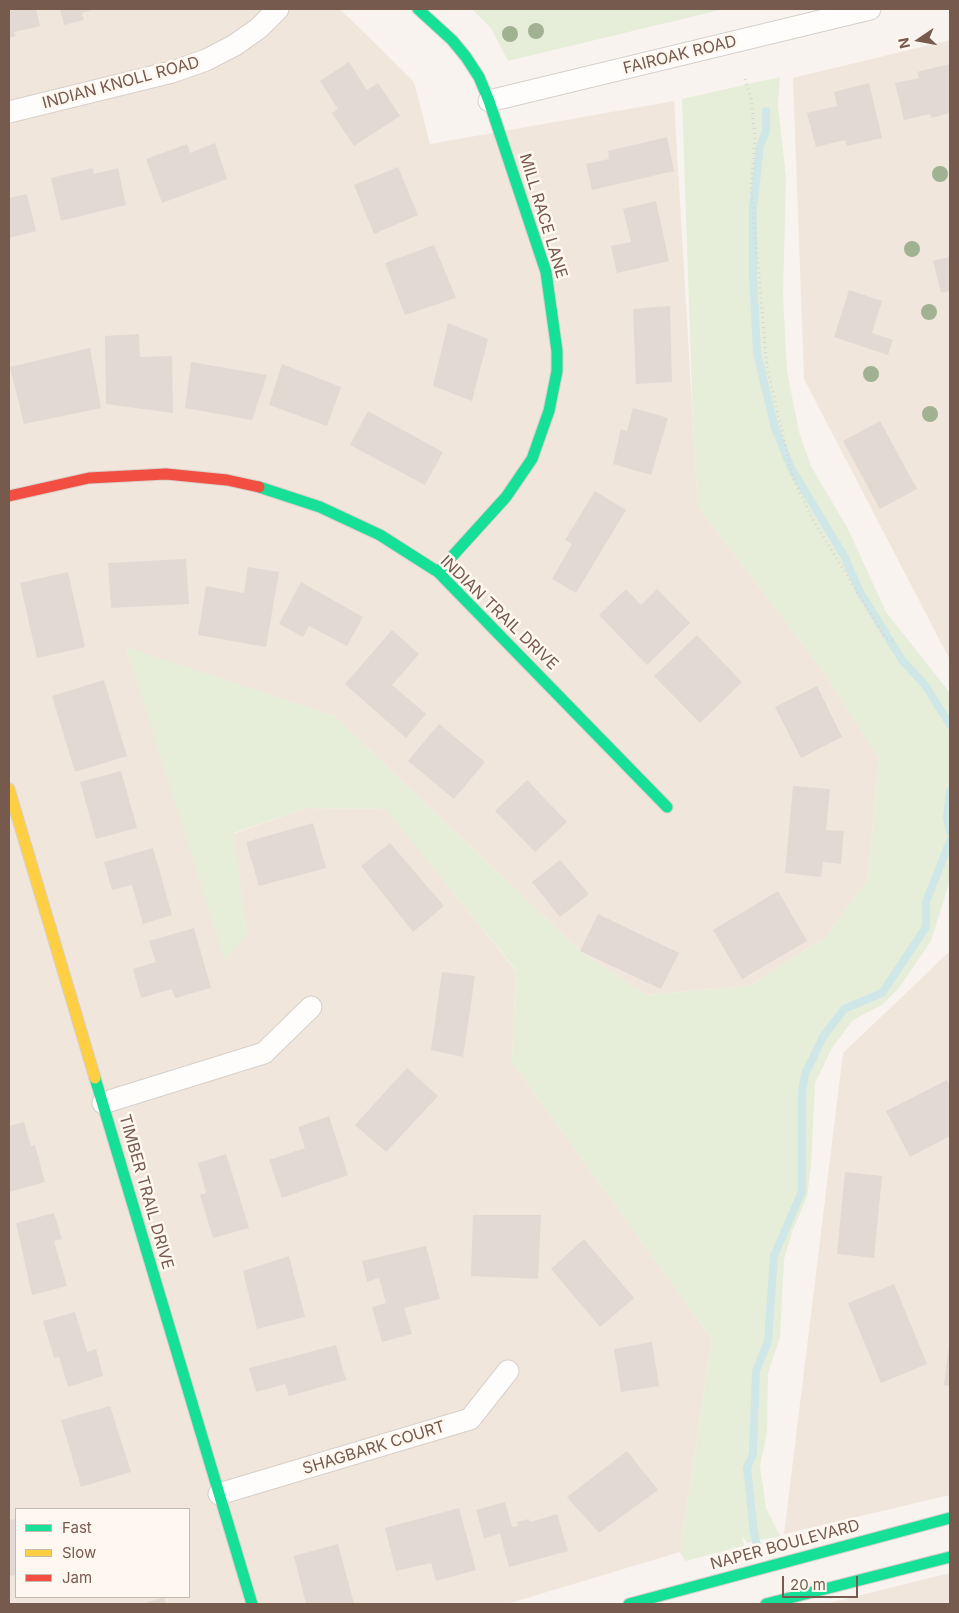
<!DOCTYPE html>
<style>
body{margin:0}
#map{position:relative;width:959px;height:1613px;overflow:hidden;background:#f8f3ee;font-family:Inter,sans-serif}
canvas{display:block}
.frame{position:absolute;inset:0;border:10px solid #775a4e;pointer-events:none}
.legend{position:absolute;left:15px;top:1508px;width:175px;height:90px;box-sizing:border-box;background:#fef8f1;border:1px solid #c8b9b0;margin:0;padding:6px 9px;list-style:none;font-size:15px;color:#775a4e}
.legend li{display:flex;align-items:center;gap:10px;height:25px}
.legend b{width:25px;border:1px solid #c8b9b0}
.north{position:absolute;left:894px;top:15px;width:50px;height:50px;-webkit-text-stroke:4px #fef8f1;paint-order:stroke;rotate:258deg;font-size:14px;font-weight:700;line-height:20px;text-align:center;color:#775a4e}
.north::after{content:'';display:block;margin:auto;width:18px;height:22px;background:#775a4e;clip-path:polygon(50% 0,100% 100%,50% 72%,0 100%)}
.scale{position:absolute;left:782px;top:1576px;width:76px;height:22px;box-sizing:border-box;border:2px solid #775a4e;border-top:0;padding-left:6px;font-size:15px;line-height:18px;white-space:nowrap;color:#775a4e;-webkit-text-stroke:4px #fef8f1;paint-order:stroke}
</style>
<div id="map">
<canvas width="959" height="1613"></canvas>
<div class="frame"></div>
<ul class="legend">
<li><b style="height:6px;background:#16e098"></b>Fast</li>
<li><b style="height:6px;background:#ffcf43"></b>Slow</li>
<li><b style="height:6px;background:#f24e42"></b>Jam</li>
</ul>
<div class="north">N</div>
<div class="scale">20 m</div>
</div>
<script>
const context = document.querySelector('canvas').getContext('2d');
context.lineJoin = 'round';
function fillPath(path, color) { context.fillStyle = color; context.fill(path, 'evenodd'); }
const toPath = rows => new Path2D(rows.map(r => 'M' + r).join(''));
function trace(path, color, width, dash) { context.strokeStyle = color; context.lineWidth = width; context.lineCap = dash ? 'butt' : 'round'; context.setLineDash(dash || []); context.stroke(path); }
function drawText(font, color, halo, rows, align = 'center') {
  context.font = font + ' Inter,sans-serif'; context.lineWidth = 5; context.setLineDash([]); context.textBaseline = 'middle'; context.strokeStyle = halo; context.fillStyle = color; for (const [text, x, y, turn = 0] of rows) {
    context.save(); context.translate(x, y); context.rotate((+turn || 0) * Math.PI / 180); context.textAlign = isNaN(turn) ? turn : align; if (halo) context.strokeText(text, 0, 0); context.fillText(text, 0, 0); context.restore();
  }
}
const residential = toPath([
 [9,9,340,9,414,82,430,144,674,101,698,506,825,674,879,758,868,879,826,937,749,986,646,995,580,951,334,716,126,648,247,935,233,834,306,808,387,809,516,971,512,1062,712,1339,680,1552,507,1604,9,1604],
 [16,1509,189,1509,189,1597,16,1597],
 [950,40,950,660,804,379,793,78],
 [950,951,950,1495,784,1534,843,1053],
 [950,1573,950,1604,826,1604]
]);
const green = toPath([
 [472,9,724,9,508,61,491,28],
 [780,77,778,105,786,177,783,295,787,371,799,432,811,466,848,529,886,612,950,693,950,880,931,941,899,988,882,1005,853,1020,832,1048,815,1083,811,1167,807,1197,792,1232,784,1259,780,1337,768,1373,767,1432,760,1466,766,1508,780,1536,747,1543,742,1536,744,1546,685,1561,680,1552,712,1339,512,1062,516,970,386,809,306,808,234,833,247,935,225,961,126,647,334,716,580,951,646,995,749,986,826,937,868,879,879,758,825,674,698,506,693,423,682,99]
]);
const stream = toPath([
 [766,111,766,132,760,145,753,208,753,276,757,353,775,428,791,468,844,556,860,592,902,660,925,685,950,725],
 [950,791,947,818,950,832],
 [757,1545,754,1533,747,1468,753,1454,756,1371,768,1341,774,1256,802,1191,802,1092,805,1074,823,1037,844,1009,882,993,926,927,926,902,950,841]
]);
const building = toPath([
 [9,9,36,9,40,26,14,32,16,36,9,38],
 [60,9,95,9,82,13,84,20,64,25],
 [349,62,367,90,378,83,400,116,354,146,332,113,338,109,320,81],
 [950,64,950,113,931,118,930,114,904,120,895,83,919,78,917,72],
 [869,83,882,138,847,146,845,140,816,147,807,113,837,106,834,92],
 [667,137,674,171,592,190,586,164,609,159,608,151],
 [215,143,227,179,162,203,146,159,187,144,190,153],
 [398,167,418,215,374,234,354,185],
 [93,168,94,174,118,168,126,205,61,221,51,178],
 [27,194,36,231,9,238,9,198],
 [656,201,669,261,617,273,611,246,631,242,623,209],
 [434,245,456,298,405,315,385,263],
 [950,257,950,291,941,293,933,261],
 [849,290,882,301,872,333,893,340,888,355,834,337],
 [670,306,672,382,636,384,633,309],
 [448,323,488,339,472,401,433,386],
 [139,334,140,357,172,356,173,413,106,404,105,336],
 [90,348,101,408,24,424,10,367],
 [191,362,267,375,252,420,185,408],
 [282,364,341,387,327,426,269,405],
 [633,408,668,418,651,475,613,464,621,429,627,431],
 [368,411,443,452,425,485,350,445],
 [880,421,917,489,880,509,843,441],
 [595,491,626,510,576,593,552,579,572,544,565,540],
 [186,559,189,604,111,608,108,563],
 [248,567,279,572,266,647,198,635,206,586,244,593],
 [68,572,85,647,37,658,20,583],
 [301,582,363,617,347,646,309,626,303,637,279,624],
 [626,589,641,605,657,589,690,623,647,665,599,615],
 [392,630,419,654,392,685,426,714,406,738,345,684],
 [697,635,742,682,700,723,654,676],
 [104,680,127,756,75,772,52,696],
 [817,686,842,737,801,758,775,707],
 [439,724,485,762,454,799,408,761],
 [121,771,137,828,96,839,80,782],
 [527,780,567,822,535,852,495,811],
 [793,786,830,789,826,830,844,831,841,864,823,862,821,877,785,873],
 [313,823,326,868,259,886,246,842],
 [390,843,444,906,413,932,361,866],
 [153,848,172,915,143,924,132,885,112,890,104,862],
 [560,860,589,894,560,917,532,882],
 [778,891,807,941,742,979,713,930],
 [598,914,679,953,661,989,580,951],
 [194,928,211,988,175,998,172,989,141,998,133,969,156,962,149,941],
 [442,972,475,976,463,1057,431,1050],
 [407,1068,438,1096,386,1152,355,1125],
 [947,1080,950,1086,950,1136,910,1157,886,1111],
 [329,1116,348,1175,282,1198,269,1160,305,1148,298,1127],
 [24,1122,31,1146,35,1145,45,1182,9,1192,9,1126],
 [226,1154,249,1228,213,1238,200,1195,206,1193,198,1163],
 [845,1172,882,1176,874,1258,837,1254],
 [54,1213,62,1239,54,1241,67,1286,32,1295,16,1223],
 [473,1215,541,1215,538,1279,471,1276],
 [584,1239,634,1298,600,1327,551,1269],
 [426,1246,440,1299,404,1308,412,1334,382,1342,372,1307,386,1303,379,1278,367,1282,362,1261],
 [289,1256,305,1317,257,1329,243,1271],
 [894,1284,927,1364,881,1383,848,1303],
 [75,1312,87,1352,96,1349,103,1376,68,1387,59,1357,54,1358,43,1321],
 [652,1342,659,1386,621,1392,614,1349],
 [949,1344,950,1344,950,1386,944,1385],
 [336,1345,346,1380,289,1396,285,1384,256,1392,249,1368],
 [110,1406,131,1472,81,1487,61,1420],
 [627,1451,658,1490,599,1533,567,1497],
 [505,1502,512,1527,518,1526,517,1522,529,1519,530,1522,557,1514,568,1551,509,1567,500,1534,484,1538,476,1510],
 [459,1508,476,1570,436,1581,431,1563,396,1571,385,1528],
 [16,1519,16,1575,9,1576,9,1520],
 [338,1544,354,1604,306,1604,294,1556],
 [164,1597,166,1604,142,1604]
]);
const path = toPath([
 [745,79,751,99,755,137,751,186,767,367,793,478,813,520,885,637,895,641]
]);
const street = toPath([
 [489,101,870,9],
 [9,112,172,72,206,60,235,45,259,28,278,9],
 [103,1103,264,1053,311,1007],
 [219,1494,470,1419,508,1371]
]);
const fast = toPath([
 [418,9,452,40,466,57,479,77,489,101,546,272,557,351,557,371,549,411,532,459,506,497,438,572],
 [259,487,320,507,380,535,438,572,667,807],
 [95,1078,252,1604],
 [629,1604,950,1518],
 [766,1604,950,1557]
]);
const slow = toPath([
 [9,789,95,1078]
]);
const jam = toPath([
 [9,496,89,478,166,474,227,480,259,487]
]);
const trees = [
 [536,31],
 [510,34],
 [940,174],
 [912,249],
 [929,312],
 [871,374],
 [930,414]
];
const streetNames = [
 ["FAIROAK ROAD",680,55,-14],
 ["INDIAN KNOLL ROAD",121,83,-15],
 ["MILL RACE LANE",543,216,73],
 ["INDIAN TRAIL DRIVE",499,613,44],
 ["TIMBER TRAIL DRIVE",146,1192,74],
 ["SHAGBARK COURT",374,1448,-17],
 ["NAPER BOULEVARD",785,1545,-15]
];
fillPath(residential, '#f1e6dc');
fillPath(green, '#e6eed9');
trace(stream, '#d0e7e8', 8);
fillPath(building, '#e3d9d3');
trace(street, '#d7d0ca', 23);
trace(fast, '#d8d0ca', 13);
trace(slow, '#d8d0ca', 13);
trace(jam, '#d8d0ca', 13);
trace(path, '#dad3d0', 3, [1, 4]);
trace(street, '#fefdfc', 21);
trace(fast, '#16e098', 11);
trace(slow, '#ffcf43', 11);
trace(jam, '#f24e42', 11);
context.fillStyle = '#a0b291';
for (const [x, y] of trees) { context.beginPath(); context.arc(x, y, 8, 0, 2 * Math.PI); context.fill(); }
drawText('16px', '#775a4e', '#fef8f1', streetNames);
</script>
